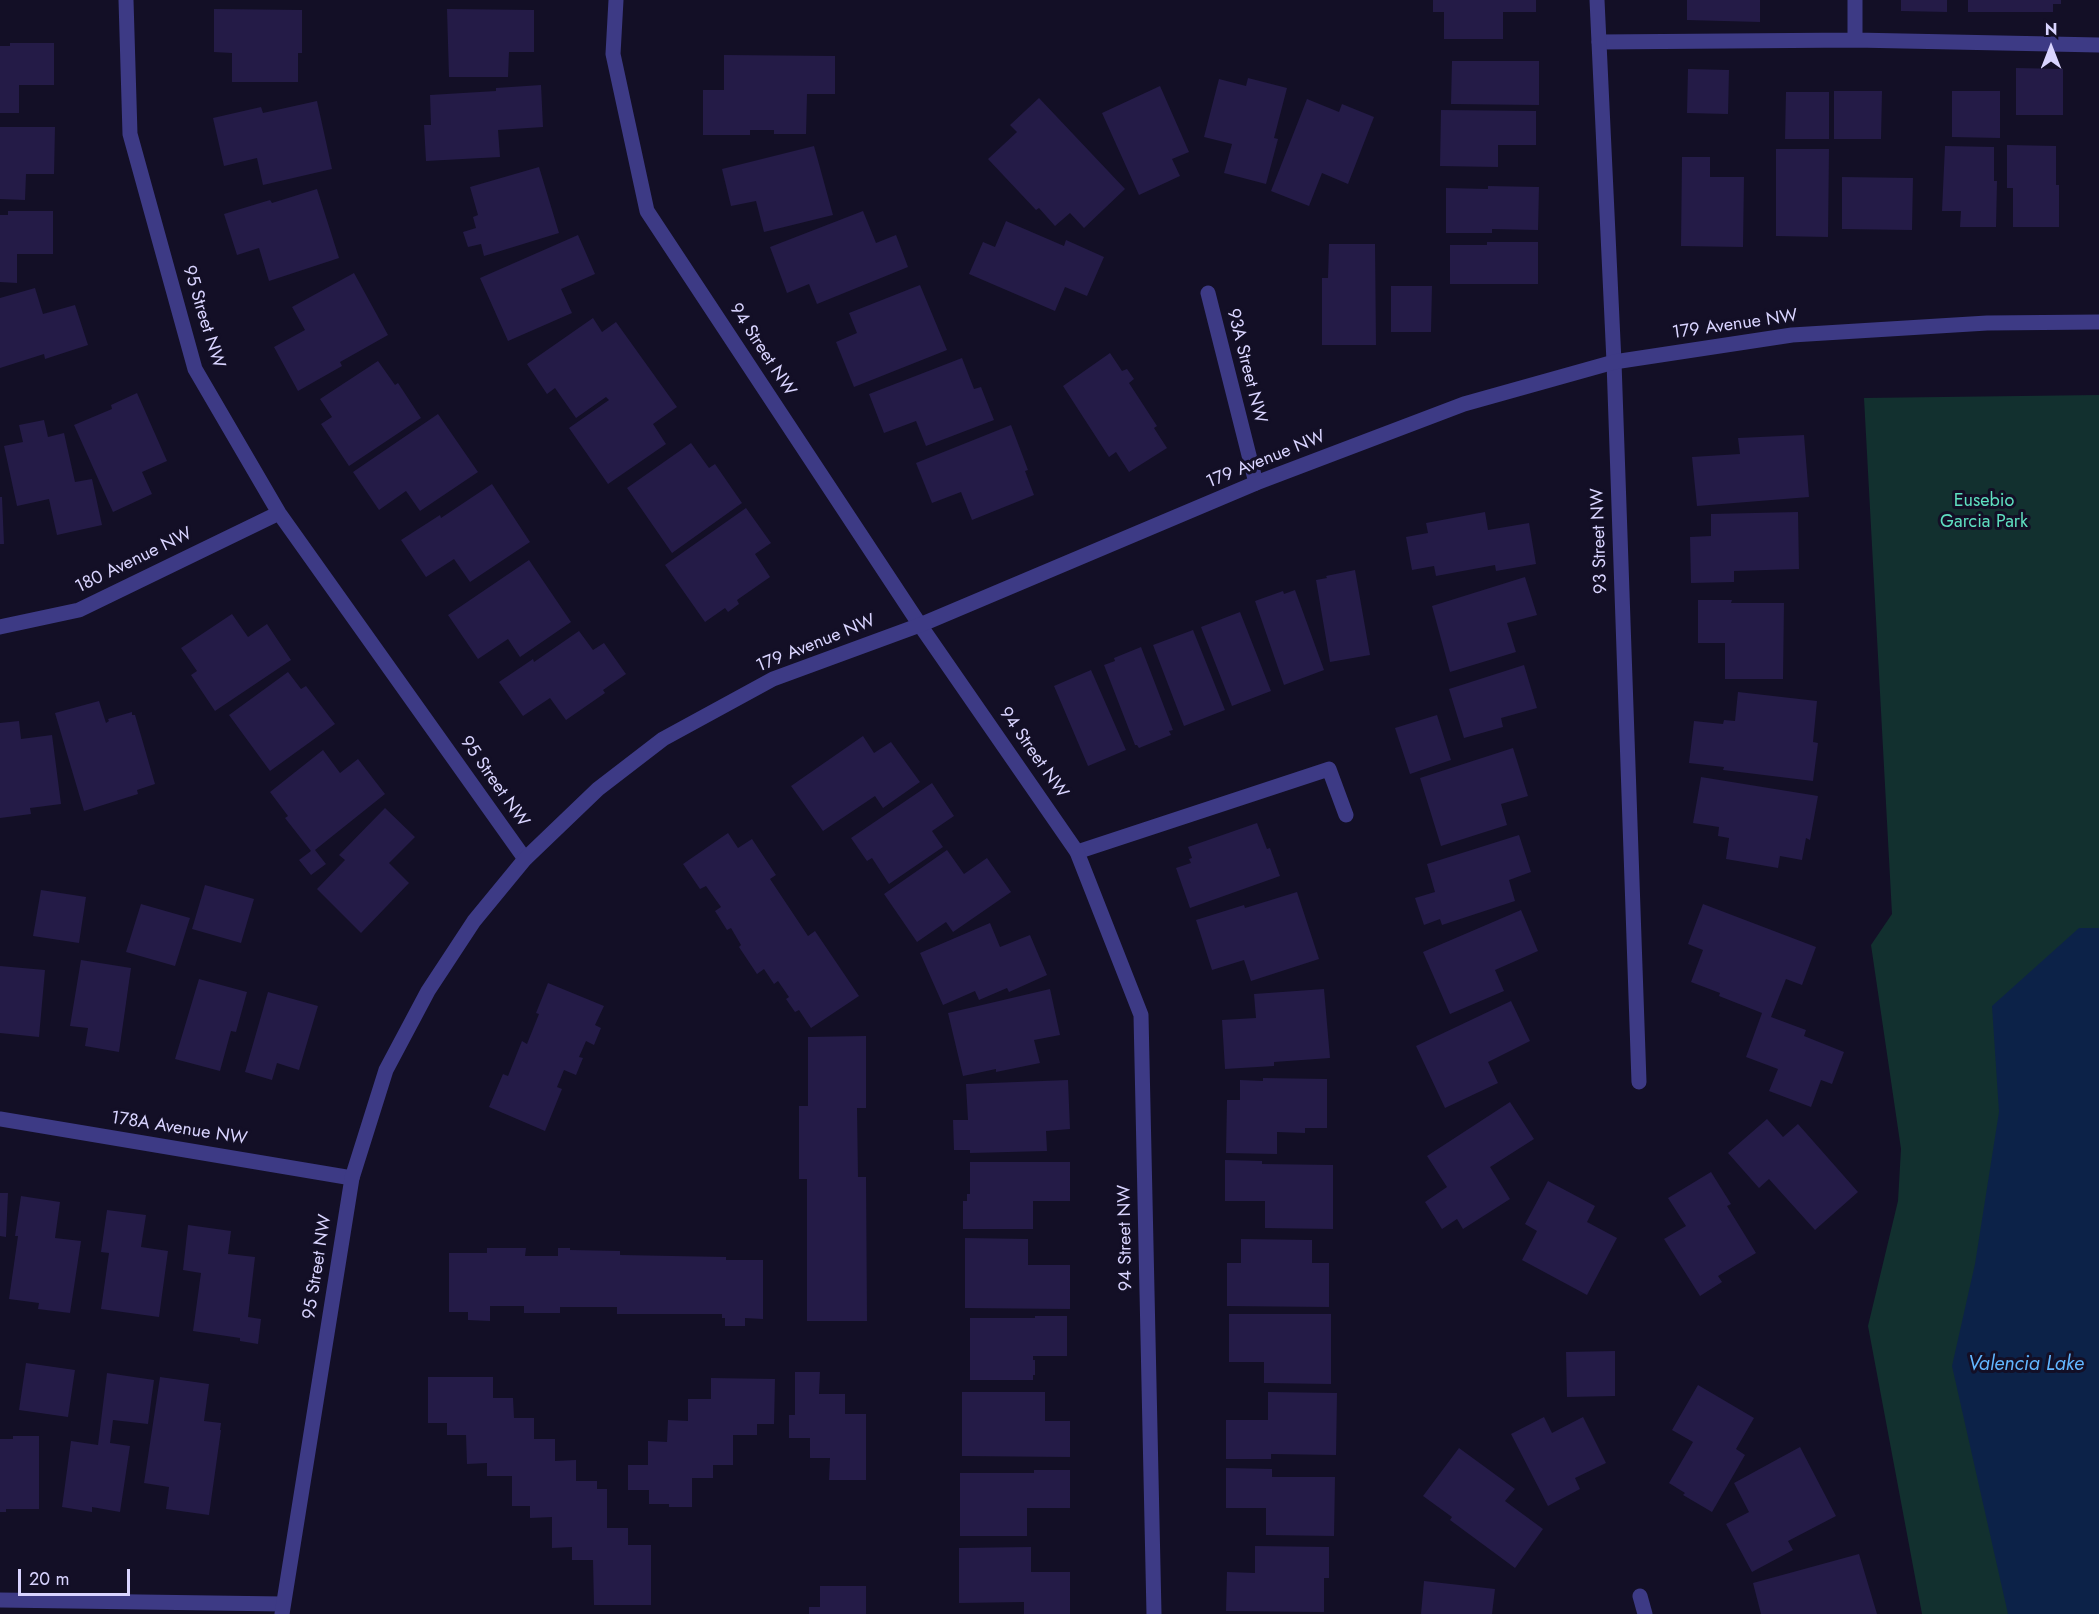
<!DOCTYPE html>
<style>
body{margin:0}
#map{position:relative;width:2099px;height:1614px;overflow:hidden;background:#130f26;font-family:Jost,sans-serif}
canvas{display:block}
.north{position:absolute;left:2021px;top:18px;width:60px;height:60px;-webkit-text-stroke:4px #130f26;paint-order:stroke;rotate:0deg;font-size:16px;font-weight:700;line-height:24px;text-align:center;color:#d9d4ff}
.north::after{content:'';display:block;margin:auto;width:21px;height:27px;background:#d9d4ff;clip-path:polygon(50% 0,100% 100%,50% 72%,0 100%)}
.scale{position:absolute;left:18px;top:1569px;width:112px;height:27px;box-sizing:border-box;border:3px solid #d9d4ff;border-top:0;padding-left:8px;font-size:18px;line-height:21px;white-space:nowrap;color:#d9d4ff;-webkit-text-stroke:4px #130f26;paint-order:stroke}
</style>
<div id="map">
<canvas width="2099" height="1614"></canvas>
<div class="north">N</div>
<div class="scale">20 m</div>
</div>
<script>
const context = document.querySelector('canvas').getContext('2d');
context.lineJoin = 'round';
function fillPath(path, color) { context.fillStyle = color; context.fill(path, 'evenodd'); }
const toPath = rows => new Path2D(rows.map(r => 'M' + r).join(''));
function trace(path, color, width, dash) { context.strokeStyle = color; context.lineWidth = width; context.lineCap = dash ? 'butt' : 'round'; context.setLineDash(dash || []); context.stroke(path); }
function drawText(font, color, halo, rows, align = 'center') {
  context.font = font + ' Jost,sans-serif'; context.lineWidth = 6; context.setLineDash([]); context.textBaseline = 'middle'; context.strokeStyle = halo; context.fillStyle = color; for (const [text, x, y, turn = 0] of rows) {
    context.save(); context.translate(x, y); context.rotate((+turn || 0) * Math.PI / 180); context.textAlign = isNaN(turn) ? turn : align; if (halo) context.strokeText(text, 0, 0); context.fillText(text, 0, 0); context.restore();
  }
}
const green = toPath([
 [2099,395,2099,1614,1922,1614,1868,1326,1898,1201,1901,1149,1871,945,1892,914,1864,398]
]);
const water = toPath([
 [2079,928,2099,928,2099,1614,2008,1614,1952,1366,1975,1264,1999,1112,1992,1006]
]);
const building = toPath([
 [1433,0,1536,0,1536,12,1503,12,1503,39,1444,39,1444,12,1433,12],
 [1687,0,1760,0,1760,22,1687,20],
 [1901,0,1947,0,1947,12,1901,11],
 [1968,0,2061,0,2061,4,2053,4,2053,12,1968,12],
 [214,9,302,10,302,53,298,53,298,82,232,82,232,53,214,52],
 [447,9,534,10,534,52,509,52,508,77,449,77],
 [10,43,54,43,54,85,19,85,19,113,0,113,0,46,10,46],
 [724,55,835,56,835,94,807,94,806,134,774,134,774,130,750,130,750,135,703,135,703,90,724,90],
 [1452,61,1539,61,1539,105,1451,104],
 [2016,68,2063,69,2063,115,2016,115],
 [1688,69,1729,70,1728,114,1687,113],
 [1248,78,1287,88,1274,138,1278,139,1266,184,1224,173,1232,144,1204,137,1219,79,1246,86],
 [541,85,543,127,498,130,500,157,426,161,424,125,431,125,430,95,496,91,496,88],
 [1160,86,1189,152,1172,159,1180,176,1139,195,1102,113],
 [1834,91,1882,91,1881,139,1834,139],
 [1952,91,2000,91,2000,138,1952,137],
 [1786,92,1829,92,1829,139,1785,139],
 [1039,98,1125,189,1084,228,1070,213,1055,226,1039,208,1036,210,988,159,1017,132,1010,125],
 [1307,99,1339,112,1342,104,1374,117,1348,184,1322,173,1309,206,1271,191],
 [317,101,332,169,263,185,257,158,224,166,213,118,261,107,263,113],
 [1441,110,1536,111,1536,145,1498,145,1498,167,1440,166],
 [0,127,55,127,54,174,26,174,25,200,0,199],
 [2007,145,2056,146,2056,185,2059,185,2059,227,2013,227,2013,188,2007,188],
 [814,146,833,215,764,232,756,201,731,206,722,169],
 [1945,146,1994,147,1994,181,1997,181,1996,227,1960,227,1961,211,1942,211],
 [1776,149,1829,149,1828,237,1776,236],
 [1682,157,1710,157,1710,177,1744,177,1743,247,1681,246],
 [539,167,559,233,484,256,481,244,468,247,463,232,476,228,473,217,478,215,470,187],
 [1842,177,1913,178,1912,230,1842,229],
 [1488,186,1539,187,1538,230,1492,229,1492,233,1446,233,1446,188,1488,189],
 [317,189,339,258,269,281,259,248,237,255,224,214,270,200,272,203],
 [8,211,53,211,53,254,17,254,17,283,0,282,0,215,8,215],
 [863,211,876,243,896,235,908,267,817,304,809,284,787,293,770,247],
 [1006,221,1064,246,1066,240,1104,257,1087,296,1065,287,1055,311,969,274,983,242,995,247],
 [578,235,595,274,561,289,572,313,508,341,480,278],
 [1487,242,1538,242,1538,284,1450,284,1450,245,1487,245],
 [1329,244,1375,244,1376,345,1322,345,1322,278,1328,278],
 [354,273,388,335,340,362,342,366,298,391,274,347,305,330,292,307],
 [920,285,947,350,854,387,836,342,857,333,849,313],
 [1391,286,1432,286,1431,332,1391,332],
 [35,288,43,314,75,305,88,345,45,359,44,354,0,368,0,298],
 [593,318,602,332,616,322,677,407,653,424,666,444,608,484,569,428,609,400,606,397,576,418,555,388,547,394,527,364],
 [1110,353,1122,371,1127,369,1134,379,1129,383,1157,426,1154,428,1167,448,1129,472,1116,452,1109,457,1063,386],
 [962,358,974,389,981,387,994,420,926,446,916,421,884,433,869,394],
 [378,361,395,385,398,383,421,418,349,466,321,424,332,417,320,399],
 [137,393,167,461,142,472,152,494,113,512,74,425,112,409,111,405],
 [438,414,478,472,420,511,406,491,379,510,353,472],
 [44,420,48,437,64,433,75,482,92,479,102,525,57,535,49,499,17,506,4,446,23,442,19,425],
 [1011,425,1028,470,1025,471,1034,495,972,520,961,492,932,503,916,463],
 [1804,435,1809,497,1697,506,1692,457,1740,454,1738,438],
 [691,443,709,468,715,464,742,503,672,553,627,488],
 [492,484,530,542,470,582,454,559,426,577,401,540,440,515,441,518],
 [0,497,2,497,4,544,0,544],
 [746,508,771,543,755,554,770,577,737,600,739,604,728,612,725,608,705,622,665,565],
 [1485,512,1488,530,1529,523,1536,564,1496,571,1495,565,1436,576,1434,566,1412,570,1406,537,1428,533,1426,523],
 [1798,512,1799,569,1734,571,1734,582,1691,583,1690,537,1711,536,1711,514],
 [529,560,571,622,520,657,508,639,478,659,448,615],
 [1355,570,1370,655,1330,662,1316,580,1327,578,1326,576],
 [1525,577,1537,615,1507,623,1516,652,1450,672,1432,606],
 [1295,590,1324,670,1284,685,1255,601,1283,591,1284,594],
 [1698,600,1732,600,1731,603,1784,603,1783,679,1725,679,1725,643,1698,643],
 [1240,612,1271,691,1232,706,1201,627],
 [232,614,248,637,267,624,291,660,215,711,191,675,197,671,181,648],
 [1193,630,1225,710,1184,726,1153,645],
 [579,631,593,650,604,643,626,674,603,690,605,693,566,720,550,698,523,716,499,682,533,659,534,662],
 [1141,647,1173,730,1169,731,1171,735,1139,748,1137,745,1135,745,1104,665,1115,661,1114,658],
 [1524,665,1537,708,1501,718,1503,727,1464,738,1449,689],
 [1091,670,1126,750,1088,766,1054,686],
 [288,672,301,689,306,686,335,724,270,771,229,715],
 [1738,692,1817,701,1813,742,1818,743,1813,781,1723,770,1724,767,1689,763,1694,721,1723,724,1724,720,1735,721],
 [99,701,106,723,109,721,108,719,132,712,132,715,135,715,155,784,137,790,138,794,84,811,55,713],
 [1437,715,1451,760,1410,774,1395,728],
 [19,721,21,739,52,735,61,804,30,808,31,814,0,818,0,723],
 [863,736,874,753,891,742,920,782,883,808,875,796,823,831,791,786],
 [1513,748,1528,796,1501,804,1507,825,1441,846,1420,778],
 [323,750,340,773,358,759,385,794,315,850,326,864,311,875,299,860,311,851,285,818,288,816,270,792],
 [1701,777,1818,796,1810,840,1806,838,1802,860,1780,856,1778,868,1726,859,1729,838,1718,836,1719,827,1693,823],
 [932,783,954,816,932,831,943,847,889,884,872,858,867,861,851,838],
 [385,808,415,837,389,863,409,883,361,933,317,889,345,860,339,855],
 [1257,823,1267,849,1270,848,1280,876,1190,908,1176,868,1191,863,1189,859,1192,858,1188,847],
 [728,833,738,848,752,839,776,875,770,879,808,936,815,931,859,996,811,1028,799,1010,795,1012,786,999,789,997,778,981,774,984,764,969,757,974,739,947,741,945,731,928,727,930,715,911,721,907,706,886,700,889,683,864],
 [1519,835,1531,872,1509,880,1515,901,1442,925,1440,919,1424,925,1415,898,1435,892,1427,864],
 [947,850,964,874,987,858,1011,892,953,932,946,922,917,942,884,894],
 [205,885,254,899,241,943,192,929],
 [41,890,86,897,79,943,33,936],
 [1297,892,1319,959,1251,981,1244,960,1212,970,1196,920,1244,905,1245,908],
 [141,904,190,918,175,966,126,952],
 [1703,904,1816,947,1802,985,1786,979,1771,1017,1806,1030,1804,1036,1844,1052,1832,1084,1821,1080,1811,1107,1769,1091,1778,1069,1746,1057,1762,1013,1719,996,1720,993,1691,982,1703,950,1688,944],
 [1521,910,1538,951,1495,970,1504,991,1450,1014,1423,952],
 [990,923,1000,947,1030,935,1047,975,1009,992,1007,988,979,1000,975,991,943,1005,920,953],
 [81,960,131,968,119,1052,85,1046,88,1028,70,1026],
 [0,966,45,970,39,1037,0,1033],
 [199,979,247,992,236,1032,231,1031,220,1071,175,1059],
 [548,983,604,1006,595,1025,601,1028,594,1045,586,1041,579,1057,583,1058,576,1075,564,1070,557,1087,562,1089,545,1131,489,1107,503,1074,508,1076,522,1041,527,1044,539,1014,536,1013],
 [1050,989,1060,1035,1034,1040,1040,1063,996,1072,996,1069,963,1076,948,1013],
 [1324,989,1330,1058,1274,1062,1274,1066,1225,1069,1222,1020,1256,1018,1254,994],
 [268,992,318,1006,299,1070,277,1063,272,1080,245,1072],
 [1511,1001,1530,1041,1488,1062,1498,1083,1445,1108,1416,1046],
 [866,1036,866,1108,857,1108,858,1177,866,1177,867,1321,807,1321,807,1179,799,1179,799,1106,808,1106,808,1037],
 [1263,1078,1327,1079,1327,1128,1305,1128,1305,1133,1277,1132,1277,1154,1226,1153,1227,1100,1240,1100,1240,1080,1263,1081],
 [1068,1080,1070,1129,1046,1131,1047,1151,970,1153,970,1150,954,1150,953,1120,968,1120,966,1084],
 [1510,1102,1534,1139,1490,1167,1510,1199,1463,1229,1457,1219,1442,1229,1425,1202,1447,1187,1427,1156],
 [1767,1119,1783,1137,1798,1124,1858,1192,1815,1230,1769,1179,1759,1188,1728,1153],
 [1225,1160,1262,1161,1262,1164,1333,1165,1333,1229,1265,1228,1265,1201,1225,1201],
 [970,1162,1070,1162,1070,1201,1033,1201,1033,1229,963,1229,963,1201,967,1201,967,1194,970,1194],
 [1711,1172,1731,1204,1727,1206,1756,1253,1718,1276,1722,1282,1700,1296,1664,1239,1686,1226,1668,1198],
 [1548,1181,1595,1206,1587,1222,1617,1238,1587,1295,1522,1260,1537,1231,1525,1224],
 [0,1193,8,1193,6,1237,0,1236],
 [21,1196,60,1202,55,1238,81,1241,70,1313,38,1309,39,1303,9,1299,18,1236,15,1236],
 [107,1210,146,1215,141,1247,168,1251,159,1317,101,1309,109,1253,101,1252],
 [188,1225,231,1231,228,1254,255,1257,248,1317,261,1319,258,1344,240,1341,240,1338,193,1331,201,1273,183,1270],
 [965,1238,1028,1239,1028,1265,1070,1265,1070,1309,965,1308],
 [1241,1239,1312,1240,1312,1263,1329,1263,1329,1307,1227,1306,1227,1263,1241,1263],
 [487,1248,526,1248,525,1256,558,1256,558,1248,570,1248,570,1250,620,1251,620,1255,726,1257,726,1260,763,1260,763,1319,745,1318,745,1326,725,1326,725,1318,722,1318,722,1314,617,1314,617,1307,560,1307,560,1313,524,1313,524,1306,490,1306,490,1321,468,1320,468,1312,449,1312,449,1253,487,1253],
 [1229,1314,1331,1314,1331,1384,1264,1383,1264,1362,1229,1362],
 [1035,1316,1067,1316,1067,1356,1033,1356,1033,1360,1035,1360,1035,1375,1033,1375,1033,1380,970,1380,970,1318,1035,1318],
 [1615,1351,1615,1396,1567,1397,1566,1352],
 [26,1363,75,1370,68,1417,19,1410],
 [795,1372,820,1372,819,1394,845,1394,845,1414,866,1414,866,1480,829,1480,830,1458,810,1458,810,1438,789,1438,789,1415,795,1415],
 [107,1373,154,1380,148,1424,113,1420,110,1443,130,1446,120,1512,92,1507,92,1512,62,1507,71,1441,98,1445],
 [160,1377,209,1384,204,1421,221,1423,220,1430,221,1430,209,1515,166,1509,169,1487,144,1483],
 [428,1377,493,1377,493,1398,513,1398,514,1418,534,1418,534,1439,555,1439,555,1461,576,1460,576,1481,597,1481,597,1489,607,1489,607,1528,628,1528,628,1545,651,1545,651,1605,594,1605,593,1560,572,1560,572,1547,552,1548,552,1517,530,1518,530,1506,512,1506,512,1476,487,1476,487,1463,467,1464,466,1435,447,1435,447,1423,428,1423],
 [711,1378,775,1379,774,1424,757,1424,757,1435,733,1435,733,1465,713,1465,713,1478,692,1478,692,1507,669,1507,669,1504,649,1504,649,1490,628,1490,628,1465,648,1465,648,1441,667,1442,668,1420,688,1421,688,1399,711,1399],
 [1698,1385,1754,1418,1736,1449,1745,1455,1712,1512,1683,1495,1685,1493,1669,1483,1693,1442,1672,1430],
 [962,1392,1045,1392,1045,1421,1070,1421,1070,1457,962,1456],
 [1268,1392,1337,1393,1336,1455,1271,1454,1271,1459,1226,1459,1226,1420,1268,1420],
 [1544,1417,1552,1433,1583,1417,1606,1463,1575,1478,1580,1489,1548,1506,1511,1434],
 [13,1436,39,1436,39,1509,6,1509,6,1512,0,1512,0,1439,13,1439],
 [1800,1447,1836,1516,1788,1541,1793,1550,1752,1572,1726,1524,1749,1512,1734,1483],
 [1459,1448,1515,1489,1505,1501,1543,1529,1515,1568,1450,1520,1452,1517,1423,1496],
 [1226,1468,1272,1469,1272,1477,1335,1477,1334,1536,1266,1535,1266,1508,1226,1508],
 [1034,1470,1070,1470,1070,1508,1027,1508,1027,1536,960,1536,960,1473,1034,1473],
 [1255,1546,1329,1547,1329,1578,1324,1578,1324,1612,1226,1611,1227,1572,1255,1573],
 [1031,1547,1031,1572,1070,1572,1070,1614,1024,1614,1024,1602,959,1603,959,1548],
 [1859,1554,1877,1614,1761,1614,1753,1583],
 [1424,1581,1495,1589,1492,1614,1421,1614],
 [820,1586,866,1586,866,1614,809,1614,809,1607,820,1607]
]);
const service = toPath([
 [1855,40,1855,0],
 [1599,42,1855,40,2099,45],
 [1077,852,1329,769,1346,815]
]);
const minor = toPath([
 [126,0,130,134,195,369,279,513,525,859],
 [616,0,613,54,647,211,920,625,1077,852,1141,1015,1154,1614],
 [1597,0,1614,362,1639,1082],
 [1208,293,1256,483],
 [0,627,79,610,279,513],
 [0,1119,352,1178],
 [1640,1596,1645,1614],
 [0,1600,283,1604]
]);
const tertiary = toPath([
 [282,1614,352,1178,386,1070,428,991,474,921,525,859,598,789,663,739,773,679,920,625,1256,483,1464,404,1614,362,1792,335,1987,323,2099,322]
]);
const streetNames = [
 ["95 Street NW",203,317,73],
 ["179 Avenue NW",1735,325,-8],
 ["94 Street NW",762,350,57],
 ["93A Street NW",1246,366,76],
 ["179 Avenue NW",1266,460,-22],
 ["93 Street NW",1600,541,-92],
 ["180 Avenue NW",134,561,-26],
 ["179 Avenue NW",816,644,-22],
 ["94 Street NW",1033,753,55],
 ["95 Street NW",494,782,55],
 ["178A Avenue NW",179,1129,9],
 ["94 Street NW",1126,1238,-91],
 ["95 Street NW",318,1267,-81]
];
const parkNames = [
 ["Eusebio",1984,502],
 ["Garcia Park",1984,523]
];
const waterNames = [
 ["Valencia Lake",2026,1365]
];
fillPath(green, '#12302f');
fillPath(water, '#0c2248');
fillPath(building, '#241b47');
trace(service, '#3d3a85', 15);
trace(minor, '#3d3a85', 15);
trace(tertiary, '#3d3a85', 15);
drawText('18px', '#d9d4ff', '#130f26', streetNames);
drawText('18px', '#5fe0c0', '#130f26', parkNames);
drawText('italic 20px', '#62b6ff', '#130f26', waterNames);
</script>
